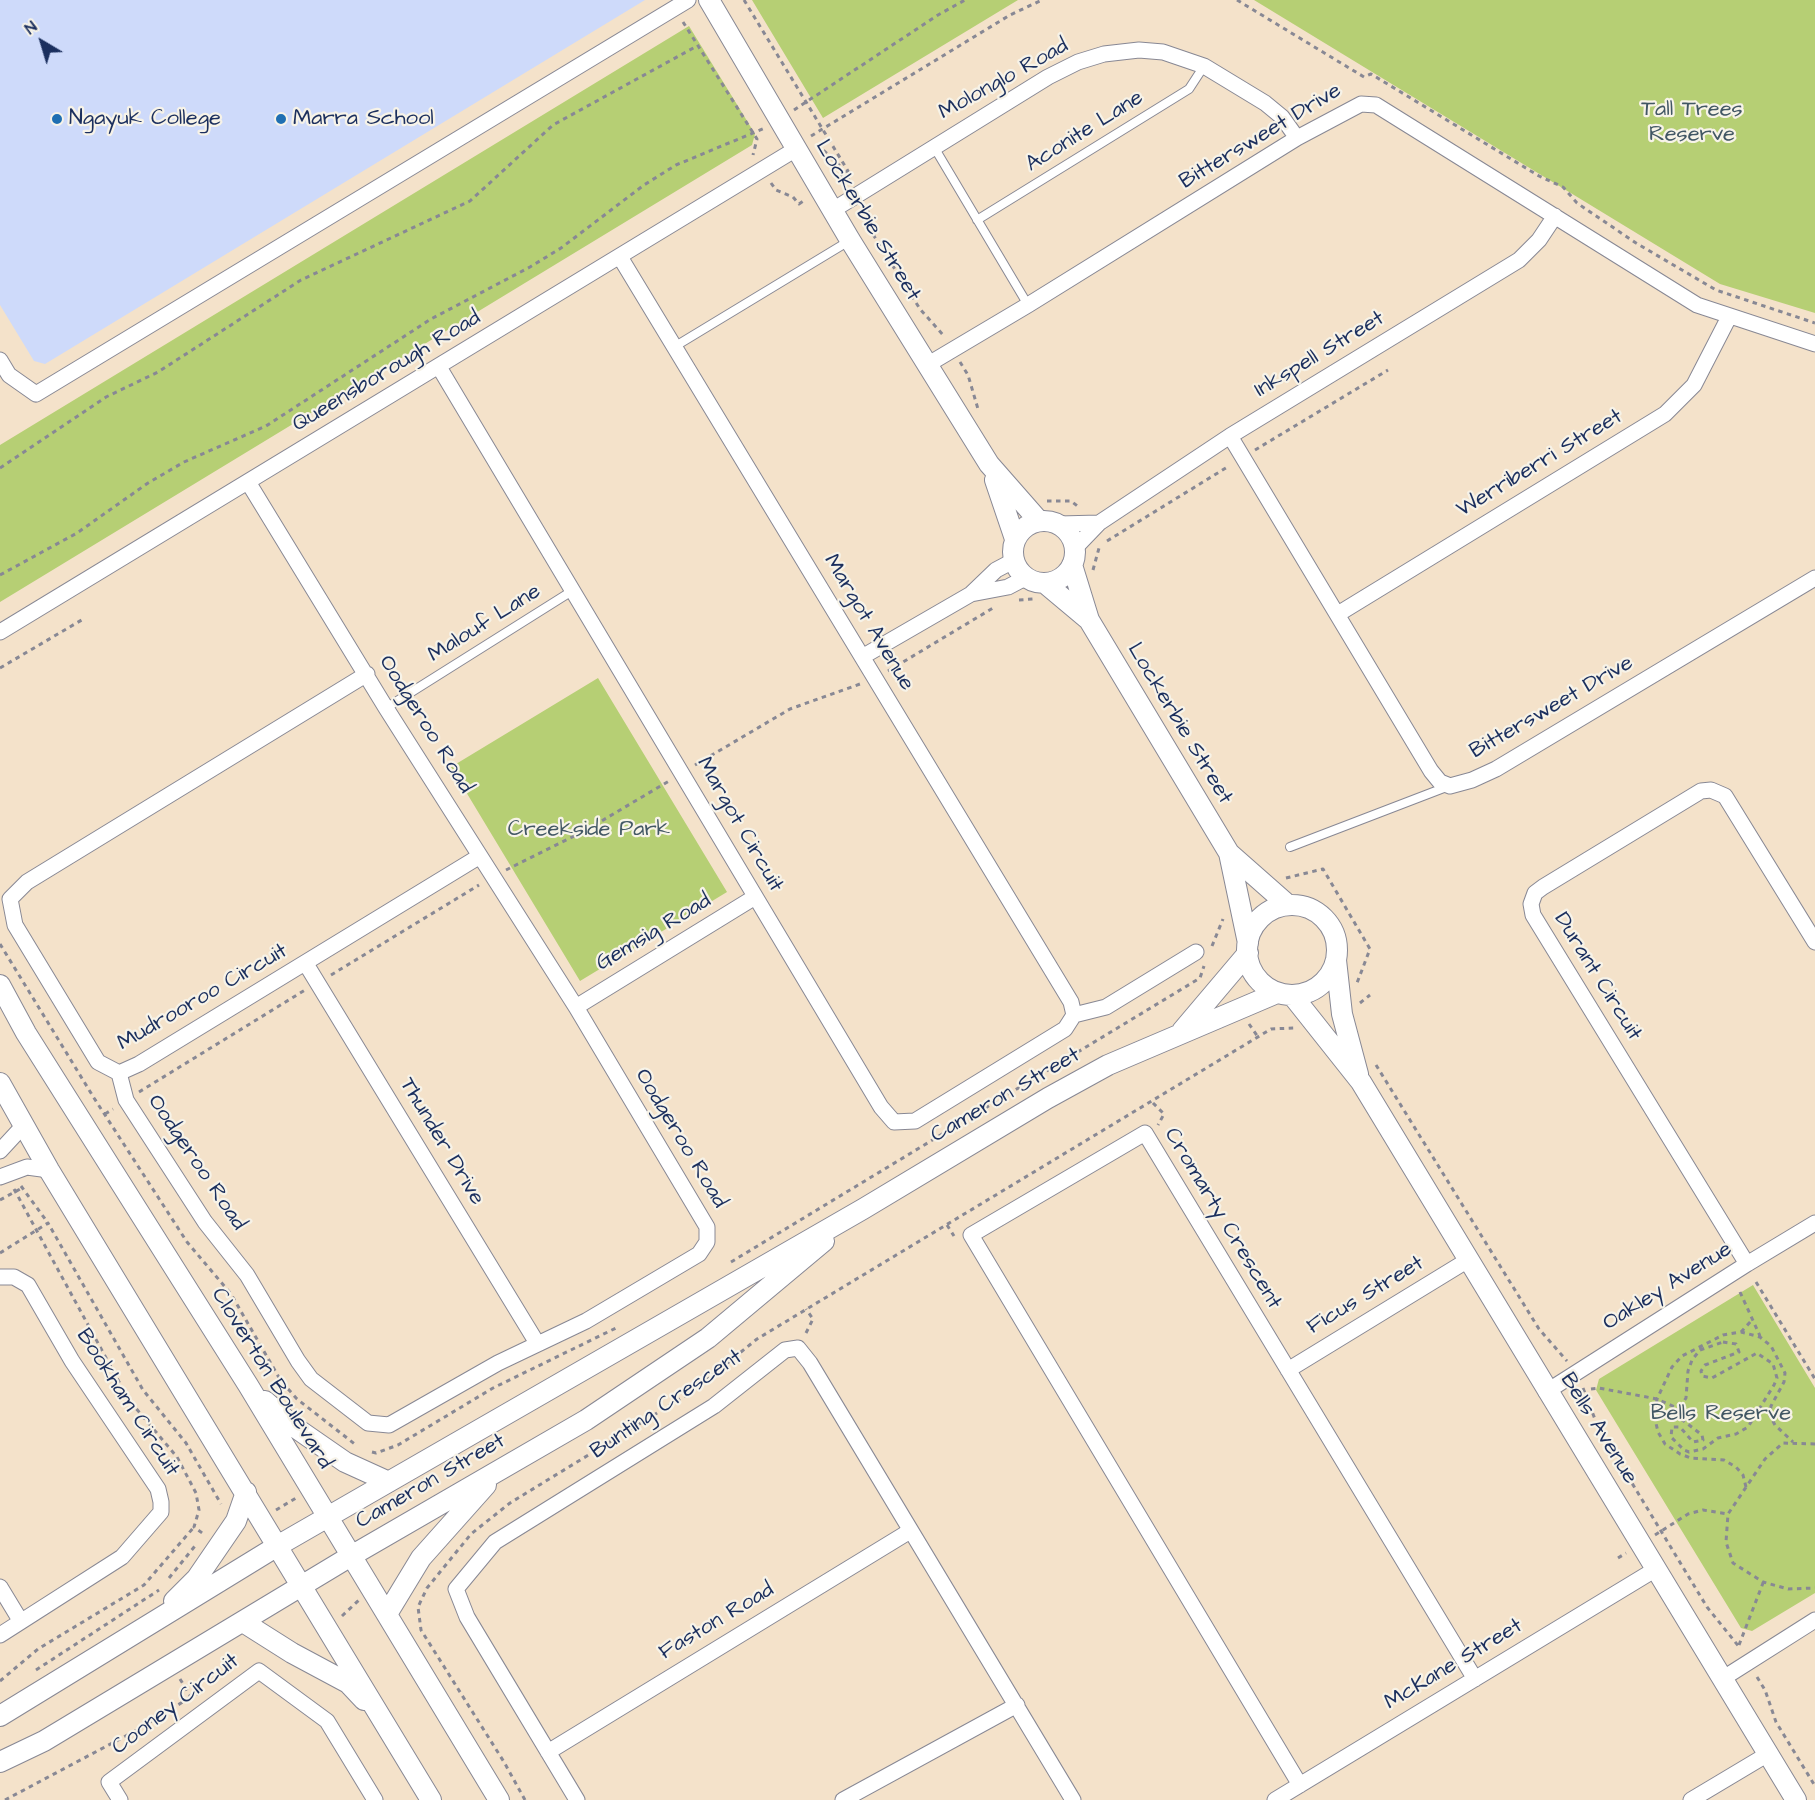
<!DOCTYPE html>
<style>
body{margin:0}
#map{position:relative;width:1815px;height:1800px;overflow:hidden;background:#f4e2ca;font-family:"Architects Daughter",sans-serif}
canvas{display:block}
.north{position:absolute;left:12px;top:12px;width:60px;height:60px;-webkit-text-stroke:4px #f7f3e8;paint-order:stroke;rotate:322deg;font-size:16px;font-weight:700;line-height:24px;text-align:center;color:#1b2f5e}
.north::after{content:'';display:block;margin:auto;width:21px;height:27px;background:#1b2f5e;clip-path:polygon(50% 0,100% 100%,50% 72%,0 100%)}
</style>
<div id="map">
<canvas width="1815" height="1800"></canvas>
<div class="north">N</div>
</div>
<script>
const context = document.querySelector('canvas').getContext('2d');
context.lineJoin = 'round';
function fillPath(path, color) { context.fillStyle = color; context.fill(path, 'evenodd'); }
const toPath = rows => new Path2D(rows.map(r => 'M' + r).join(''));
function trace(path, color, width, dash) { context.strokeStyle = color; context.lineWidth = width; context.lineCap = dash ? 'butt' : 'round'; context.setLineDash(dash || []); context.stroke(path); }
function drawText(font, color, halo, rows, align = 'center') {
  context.font = font + ' "Architects Daughter",sans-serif'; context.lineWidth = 4.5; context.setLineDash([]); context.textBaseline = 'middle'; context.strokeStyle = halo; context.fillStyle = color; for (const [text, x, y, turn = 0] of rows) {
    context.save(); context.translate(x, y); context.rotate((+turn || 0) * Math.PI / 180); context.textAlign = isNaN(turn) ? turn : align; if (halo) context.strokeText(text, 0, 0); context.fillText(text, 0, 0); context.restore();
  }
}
const built = toPath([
 [0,0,645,0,45,364,34,361,0,305]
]);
const green = toPath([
 [752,0,1018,0,823,118],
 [1254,0,1815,0,1815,313,1720,284],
 [689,26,755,134,752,145,0,602,0,445],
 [598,678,727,892,580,981,451,767],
 [1753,1285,1815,1388,1815,1593,1752,1631,1741,1628,1596,1390,1599,1379]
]);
const path = toPath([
 [744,0,848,171,836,179],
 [1237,0,1364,77,1371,74,1539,176,1563,187,1577,203,1636,243,1716,290,1815,323],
 [683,22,757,139,753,155],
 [794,110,938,15,965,0],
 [811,136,1010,15,1042,0],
 [817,144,840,166,850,182],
 [771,183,776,190,793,197,799,204,805,200],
 [867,208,874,236,920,309,944,336],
 [960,362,968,375,978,409],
 [1255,450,1388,370],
 [0,468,106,397,158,372,301,280,470,201,553,125,697,46],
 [1047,501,1071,501,1080,508],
 [1107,541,1229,466],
 [1093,570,1099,548],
 [0,575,77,533,148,483,184,462,266,426,431,319,530,267,561,248,644,185,676,165,765,128],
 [1019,600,1033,599],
 [0,668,85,618],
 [888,671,993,608],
 [695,765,790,709,860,684],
 [506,870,588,829,669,781],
 [1286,878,1323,869,1370,949,1357,983],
 [0,944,94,1098,187,1242,231,1294,281,1381,297,1399,356,1445],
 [1212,946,1223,919],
 [331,975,479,885],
 [1360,1003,1370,995],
 [1249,1024,1258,1037],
 [1376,1065,1539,1329,1567,1361],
 [139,1092,305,990],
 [1153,1103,1164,1114,1158,1125],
 [105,1114,113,1109],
 [21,1186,48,1223],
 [14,1189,129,1400,177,1457,196,1493,199,1510,194,1527,205,1535],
 [0,1200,22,1188],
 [947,1225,954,1236],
 [0,1253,48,1223,143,1390,186,1443,221,1504],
 [731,1262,1200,978,1204,966],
 [1756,1282,1815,1379],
 [1740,1292,1760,1336],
 [1741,1332,1752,1320],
 [806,1333,813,1319,806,1309],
 [1723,1342,1736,1344,1739,1352,1705,1365,1701,1371,1702,1376,1712,1378,1757,1353,1773,1364,1777,1378,1774,1385,1748,1427,1736,1434,1718,1438,1703,1449,1689,1452,1684,1450,1671,1437,1672,1427,1680,1427,1693,1442,1703,1440,1702,1435,1680,1418,1677,1412,1686,1398,1688,1371,1692,1360,1700,1350,1723,1342],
 [1583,1388,1598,1427,1661,1531,1707,1607,1740,1648],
 [1591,1389,1599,1388,1657,1399,1677,1408],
 [1815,1444,1783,1443,1765,1459,1728,1514,1726,1542,1733,1563,1763,1582,1788,1589,1815,1588],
 [372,1452,376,1453,398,1445,493,1388,616,1328],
 [1746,1487,1743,1475,1736,1467,1724,1460,1691,1458,1680,1454,1665,1444,1658,1432,1655,1419,1657,1399,1672,1367,1682,1356,1723,1335,1741,1332,1760,1337,1771,1346,1785,1373,1784,1382,1771,1406,1770,1416,1775,1425,1793,1442],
 [276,1510,296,1498],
 [1655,1535,1688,1514,1703,1510,1728,1514],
 [1618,1558,1626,1553],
 [169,1578,195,1546],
 [342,1616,359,1600],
 [1739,1645,1763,1583],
 [36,1670,159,1590],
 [1757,1677,1765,1690,1776,1722,1815,1786],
 [180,1679,191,1697,201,1692],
 [0,1681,38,1649,144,1585,194,1527],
 [5,1800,135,1731,191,1697],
 [525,1800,504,1762,421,1630,418,1607,427,1588,471,1534,510,1503,693,1391,757,1339,1271,1029,1294,1028]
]);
const service = toPath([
 [934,147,1028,305],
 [977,220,1189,89,1204,66],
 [674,347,849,241],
 [386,708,572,591],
 [1290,847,1449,786]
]);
const minor = toPath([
 [833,210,1048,77,1078,62,1104,54,1139,50,1163,52,1204,66,1265,103,1282,117,1297,138],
 [620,257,1071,1002,1074,1015],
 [0,360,9,375,36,394,688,0],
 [927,365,1028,305,1297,138,1361,104,1376,105,1697,305,1815,344],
 [439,367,881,1107,894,1122,915,1121,1065,1029,1074,1015],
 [1230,436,1431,771,1440,782,1450,786,1472,780,1496,769,1815,578],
 [1059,524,1099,523],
 [1075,548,1099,523,1230,436,1519,260,1539,240,1555,216],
 [971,594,1008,587,1025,578],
 [1338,614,1665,414,1694,385,1729,317],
 [0,632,796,149],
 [862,657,971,594,996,570,1013,561],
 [367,674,27,882,10,899,15,925,98,1062,119,1073,139,1064,480,856],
 [306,964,537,1343],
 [576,1007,755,897],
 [1074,1015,1106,1007,1196,952],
 [119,1073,126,1100,205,1222,247,1275,298,1361,311,1379,368,1423,389,1425,498,1363,586,1321,699,1254,707,1242,707,1227,576,1007,386,708,248,482],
 [0,1151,24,1125],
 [0,1177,27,1167,49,1170],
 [1747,1264,1533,915,1531,904,1535,893,1543,887,1701,791,1711,790,1725,796,1815,942],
 [0,1277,14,1277,28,1285,72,1361,158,1489,161,1502,161,1512,122,1557,0,1635],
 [1288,1370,1468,1260],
 [1546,1392,1747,1264,1815,1223],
 [0,1587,20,1620],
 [1722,1679,1815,1620],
 [548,1752,910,1531],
 [1300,1785,971,1235,1145,1133,1475,1679],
 [120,1800,109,1782,259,1671,327,1721,375,1800],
 [577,1800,467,1617,456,1589,495,1542,714,1406,785,1350,798,1348,810,1363,1073,1800],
 [843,1800,1017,1705],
 [1275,1800,1656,1569],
 [1691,1800,1768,1754]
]);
const tertiary = toPath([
 [709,0,850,240,989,464,1039,521],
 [995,480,1015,539],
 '1013 552a31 31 0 1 1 62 0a31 31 0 1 1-62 0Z',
 [1072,565,1089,620,1229,853,1288,905],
 [1046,584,1089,620],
 [1229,853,1248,943],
 '1247 950a45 45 0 1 1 90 0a45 45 0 1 1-90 0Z',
 [1336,960,1342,1014,1358,1074],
 [0,985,26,1033,248,1385,499,1800],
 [1292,995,1361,1082,1796,1800],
 [1182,1031,1248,953],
 [0,1083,49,1170,431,1800],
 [265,1401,293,1426,345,1462,389,1482],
 [174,1601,197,1578,236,1521,246,1492],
 [387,1614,421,1558,486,1485],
 [243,1622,292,1653,348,1683,364,1700],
 [0,1716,279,1545,863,1209,1048,1098,1108,1065,1277,993],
 [0,1762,44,1741,351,1556,586,1420,708,1338,824,1241]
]);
const markers = [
 [57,119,6,"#1f6fb2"],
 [281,119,6,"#1f6fb2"]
];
const streetNames = [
 ["Molonglo Road",1004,80,-29],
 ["Aconite Lane",1085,132,-32],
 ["Bittersweet Drive",1261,137,-31],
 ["Lockerbie Street",867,221,59],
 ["Inkspell Street",1320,355,-31],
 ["Queensborough Road",387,372,-31],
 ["Werriberri Street",1540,464,-31],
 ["Margot Avenue",868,623,59],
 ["Malouf Lane",485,624,-32],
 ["Bittersweet Drive",1552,708,-30],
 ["Lockerbie Street",1179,724,59],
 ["Oodgeroo Road",425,725,58],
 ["Margot Circuit",739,825,60],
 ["Gemsig Road",654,933,-31],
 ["Durant Circuit",1597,977,58],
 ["Mudrooroo Circuit",203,998,-30],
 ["Cameron Street",1006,1096,-30],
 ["Oodgeroo Road",680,1139,59],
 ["Thunder Drive",441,1142,59],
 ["Oodgeroo Road",196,1163,56],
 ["Cromarty Crescent",1222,1219,59],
 ["Oakley Avenue",1668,1287,-32],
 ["Ficus Street",1366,1296,-31],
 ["Cloverton Boulevard",271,1379,58],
 ["Bookham Circuit",127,1403,57],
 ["Bunting Crescent",667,1405,-34],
 ["Bells Avenue",1598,1429,58],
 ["Cameron Street",431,1482,-30],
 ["Faston Road",717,1622,-31],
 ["McKane Street",1454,1665,-31],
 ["Cooney Circuit",176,1705,-37]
];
const parkNames = [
 ["Tall Trees",1692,110],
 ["Reserve",1692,135],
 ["Creekside Park",589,830],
 ["Bells Reserve",1721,1414]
];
const poiNames = [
 ["Ngayuk College",69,119],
 ["Marra School",293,119]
];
fillPath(built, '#cedafa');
fillPath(green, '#b6cf74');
trace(service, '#888894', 10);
trace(minor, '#888894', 17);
trace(tertiary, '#888894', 22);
trace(path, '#888894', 3, [4.5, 4.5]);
trace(service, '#fff', 8);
trace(minor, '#fff', 15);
trace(tertiary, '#fff', 20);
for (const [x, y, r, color] of markers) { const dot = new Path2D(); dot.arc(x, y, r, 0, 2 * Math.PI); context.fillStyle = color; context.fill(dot); trace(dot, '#f7f3e8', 2); }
drawText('22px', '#1b2f5e', '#f7f3e8', streetNames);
drawText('22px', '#425764', '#f7f3e8', parkNames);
drawText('22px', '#1b2f5e', '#f7f3e8', poiNames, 'left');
</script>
